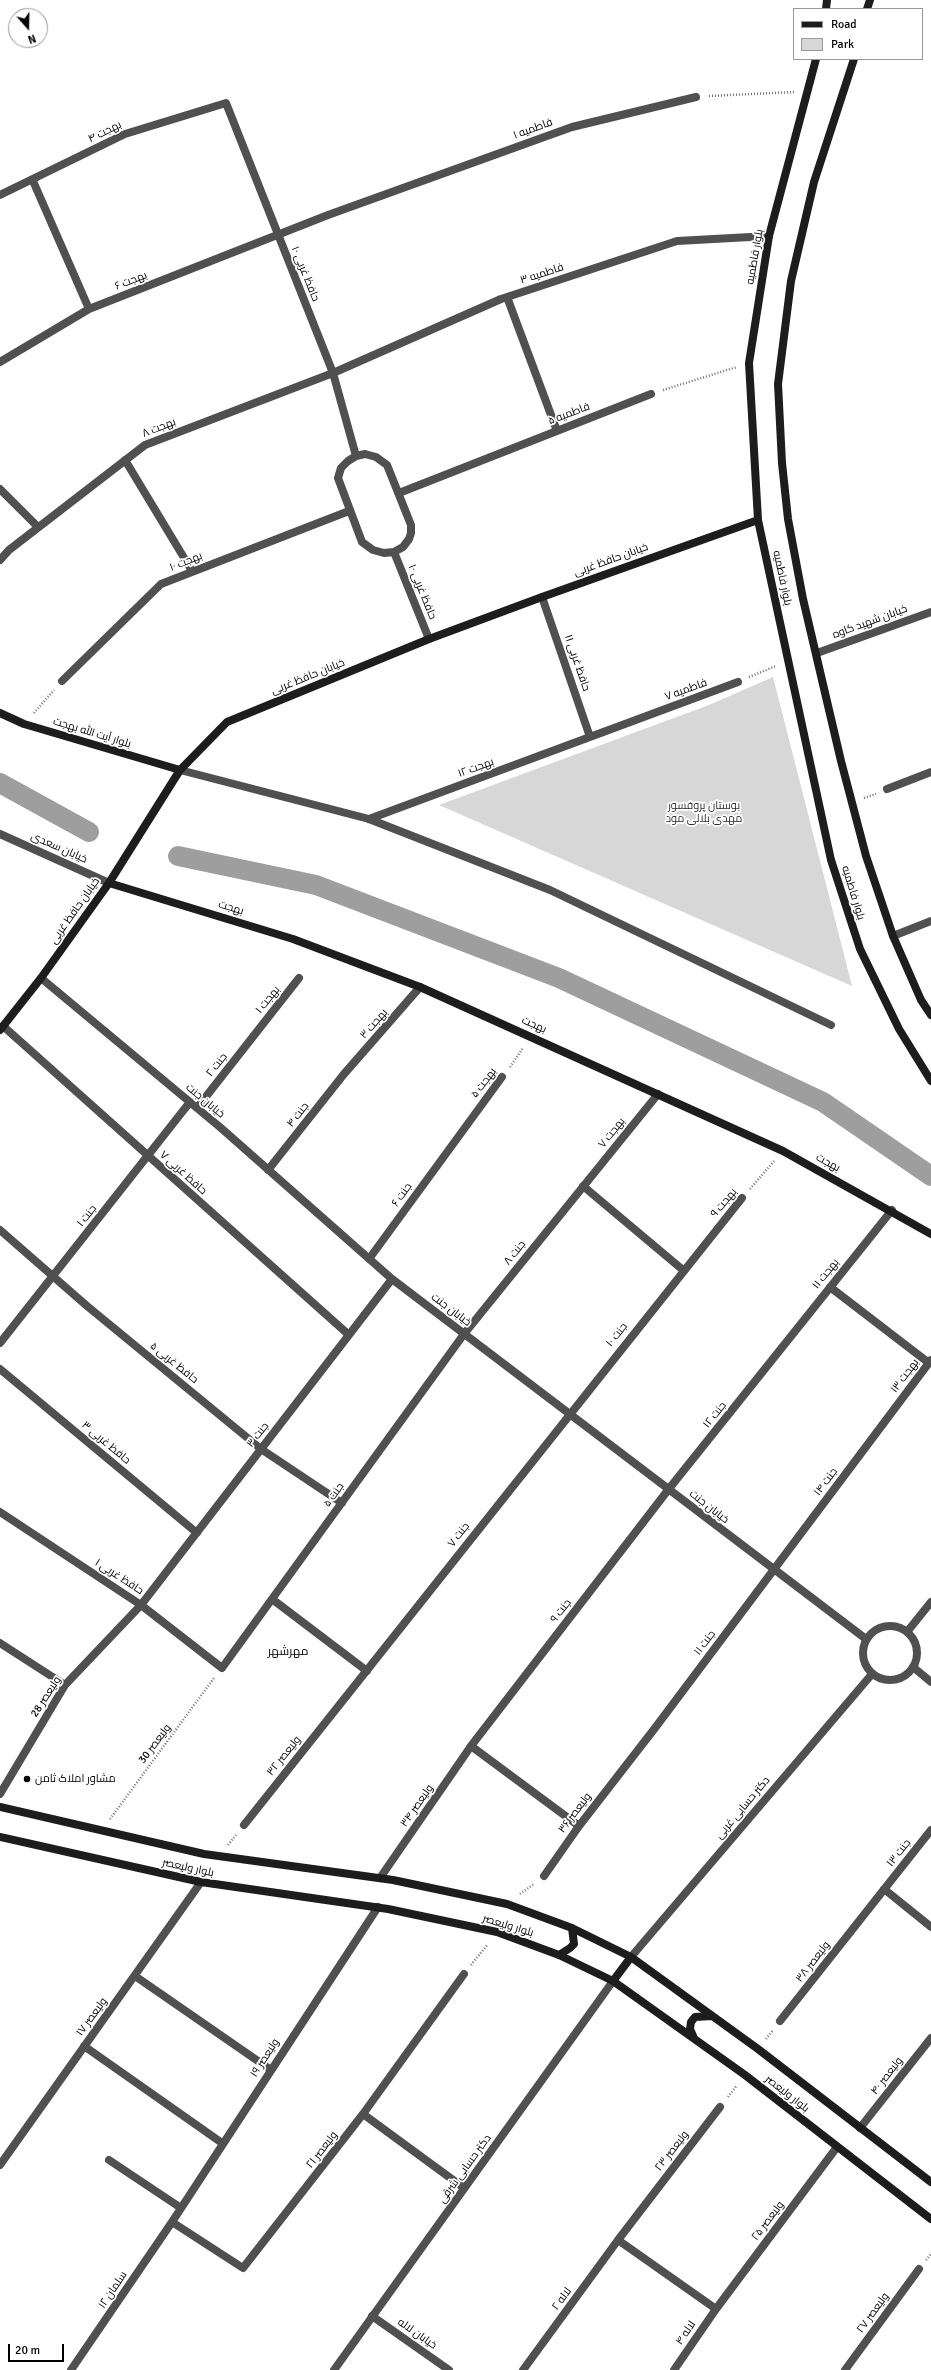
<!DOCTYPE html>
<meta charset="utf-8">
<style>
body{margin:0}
#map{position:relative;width:931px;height:2370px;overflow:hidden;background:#fff;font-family:Signika,sans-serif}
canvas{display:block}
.legend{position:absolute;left:793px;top:8px;width:130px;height:52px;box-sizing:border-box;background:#fff;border:1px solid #999;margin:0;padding:5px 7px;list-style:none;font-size:12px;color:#000}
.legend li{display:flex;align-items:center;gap:8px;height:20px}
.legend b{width:20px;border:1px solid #999}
.north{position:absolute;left:8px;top:8px;width:40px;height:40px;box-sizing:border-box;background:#fff;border:1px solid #999;border-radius:50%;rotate:160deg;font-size:11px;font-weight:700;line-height:16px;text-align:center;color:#000}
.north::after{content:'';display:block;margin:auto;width:14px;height:18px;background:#000;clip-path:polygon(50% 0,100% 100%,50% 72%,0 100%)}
.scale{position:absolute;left:8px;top:2344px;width:56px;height:18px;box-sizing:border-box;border:2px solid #000;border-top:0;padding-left:5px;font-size:12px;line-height:14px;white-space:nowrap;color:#000;-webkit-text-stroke:3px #fff;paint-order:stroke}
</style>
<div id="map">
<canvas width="931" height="2370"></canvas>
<ul class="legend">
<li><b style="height:5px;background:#1d1d1d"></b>Road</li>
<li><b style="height:11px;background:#d7d7d7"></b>Park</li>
</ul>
<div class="north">N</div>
<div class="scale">20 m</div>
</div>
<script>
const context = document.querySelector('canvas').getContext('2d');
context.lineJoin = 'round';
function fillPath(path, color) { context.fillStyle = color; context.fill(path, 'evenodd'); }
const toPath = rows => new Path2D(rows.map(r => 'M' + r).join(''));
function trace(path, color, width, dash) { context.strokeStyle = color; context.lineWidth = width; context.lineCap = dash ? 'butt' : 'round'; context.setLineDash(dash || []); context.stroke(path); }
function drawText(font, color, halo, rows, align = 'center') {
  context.font = font + ' Signika,Cairo,sans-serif'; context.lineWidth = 3.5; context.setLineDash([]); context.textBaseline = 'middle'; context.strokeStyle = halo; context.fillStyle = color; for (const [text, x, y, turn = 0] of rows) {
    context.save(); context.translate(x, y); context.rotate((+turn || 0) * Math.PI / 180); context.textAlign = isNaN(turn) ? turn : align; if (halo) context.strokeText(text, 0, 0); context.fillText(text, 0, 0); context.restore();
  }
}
const green = toPath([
 [773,677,852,986,439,805,709,705]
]);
const canal = toPath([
 [0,783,89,832],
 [178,856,316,885,559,978,823,1102,931,1176]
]);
const path = toPath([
 [709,96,794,92],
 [663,390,737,367],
 [749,677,776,666],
 [34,713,54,690],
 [864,798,876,794],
 [510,1067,523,1048],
 [750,1189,774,1161],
 [110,1819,214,1678],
 [228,1845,236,1835],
 [520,1894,534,1884],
 [471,1965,488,1944],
 [766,2039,773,2030],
 [728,2097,737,2085],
 [926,2260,931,2254]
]);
const minor = toPath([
 [33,181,89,309],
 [0,195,125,134,226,103,333,373,356,456],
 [507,297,557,431],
 [0,362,89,309,328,215,572,127,696,97],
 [365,454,376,457,387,465,411,525,411,533,409,539,403,547,394,552,384,553,373,550,362,542,338,478,341,468,348,461,356,456,365,454],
 [125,460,192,571],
 [0,489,38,527],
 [399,493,651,394],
 [394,552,429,639],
 [0,560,9,550,145,445,333,373,501,299,677,241,769,236],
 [542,597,590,737],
 [817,653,931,612],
 [62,681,161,584,349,511],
 [180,770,369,819,550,890,831,1025],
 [887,789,931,772],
 [369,819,738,682],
 [0,834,109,883],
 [893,936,931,921],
 [41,978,221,1128,392,1279,866,1639],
 [3,1026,349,1335],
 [197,1108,299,978],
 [268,1170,344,1074,420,987],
 [583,1186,683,1270],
 [0,1230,87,1306,261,1449,342,1503],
 [369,1259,502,1077],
 [830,1287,929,1363],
 [0,1343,190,1102],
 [0,1369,197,1533],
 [0,1512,141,1605,222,1668,464,1334,658,1094],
 [272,1599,367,1671],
 [0,1643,65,1685],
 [913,1667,931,1682],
 [471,1746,579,1826],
 [0,1794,65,1685,141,1605,392,1279],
 [244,1825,742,1198],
 [544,1876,579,1826,655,1728,931,1360],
 [380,1878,471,1746,668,1490,892,1210],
 [884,1889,931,1927],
 [135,1976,271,2070],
 [780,2021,931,1830],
 [84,2046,222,2143],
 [363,2114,464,2188],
 [860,2128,931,2038],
 [109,2160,181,2208],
 [0,2165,201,1882],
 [172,2222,243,2268,363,2114,464,1974],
 [618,2240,716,2309],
 [372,2316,449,2370],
 [71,2370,172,2222,378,1907],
 [523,2370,618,2240,720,2107],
 [674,2370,716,2309,837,2147],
 [845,2370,919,2269]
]);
const tertiary = toPath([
 '863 1653a27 27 0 1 1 54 0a27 27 0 1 1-54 0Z',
 [907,1632,931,1602],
 [631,1957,872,1674],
 [334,2370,613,1981]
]);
const secondary = toPath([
 [826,9,827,0],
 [867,9,870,0],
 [816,59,769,236,749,363,758,520,831,860,860,949,899,1029,931,1081],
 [854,59,814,182,791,281,778,384,782,463,788,519,803,599,841,761,866,856,893,936,921,1000,931,1015],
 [0,713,24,724,180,770],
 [109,883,293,939,420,987,783,1151,931,1234],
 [0,1030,41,978,109,883,180,770,227,722,429,639,542,597,758,520],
 [0,1807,204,1854,393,1880,507,1904,572,1928,631,1957,758,2049,931,2182],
 [0,1837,201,1882,388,1909,497,1932,559,1955,613,1981,745,2075,931,2219],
 [559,1955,570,1948,574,1944,572,1928],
 [613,1981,631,1957],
 [694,2038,690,2029,691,2022,695,2017,712,2016]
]);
const markers = [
 [27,1779,4,"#000"]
];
const streetNames = [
 ["فاطمیه ۱",533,129,-20],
 ["بهجت ۴",105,132,-26],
 ["بلوار فاطمیه",755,257,-80],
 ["حافظ غربی ۱۰",305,274,68],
 ["فاطمیه ۳",542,274,-18],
 ["بهجت ۶",131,281,-21],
 ["فاطمیه ۵",569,414,-21],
 ["بهجت ۸",159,428,-22],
 ["خیابان حافظ غربی",611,560,-20],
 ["بهجت ۱۰",186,562,-22],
 ["بلوار فاطمیه",782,578,78],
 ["حافظ غربی ۱۰",422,592,68],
 ["خیابان شهید کاوه",870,622,-20],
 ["حافظ غربی ۱۱",577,663,71],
 ["خیابان حافظ غربی",308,677,-22],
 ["فاطمیه ۷",686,690,-20],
 ["بلوار آیت الله بهجت",92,733,17],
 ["بهجت ۱۲",476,768,-20],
 ["خیابان سعدی",59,848,24],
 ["بلوار فاطمیه",853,893,73],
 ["بهجت",231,908,17],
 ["خیابان حافظ غربی",75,911,-55],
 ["بهجت ۱",268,1000,-51],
 ["بهجت ۳",374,1024,-49],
 ["بهجت",534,1025,24],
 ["جنت ۲",217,1065,-52],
 ["بهجت ۵",484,1083,-53],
 ["خیابان جنت",205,1101,40],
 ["جنت ۴",298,1115,-52],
 ["بهجت ۷",612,1133,-51],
 ["بهجت",828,1163,29],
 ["حافظ غربی ۷",183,1173,42],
 ["جنت ۶",402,1195,-54],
 ["بهجت ۹",724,1203,-50],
 ["جنت ۱",87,1216,-52],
 ["جنت ۸",515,1253,-51],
 ["بهجت ۱۱",826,1274,-51],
 ["خیابان جنت",451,1310,37],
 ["جنت ۱۰",617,1335,-51],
 ["حافظ غربی ۵",174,1363,39],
 ["بهجت ۱۳",905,1376,-53],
 ["جنت ۱۲",715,1415,-51],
 ["جنت ۳",258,1435,-52],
 ["حافظ غربی ۳",106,1443,40],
 ["جنت ۱۴",826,1482,-53],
 ["جنت ۵",334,1495,-54],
 ["خیابان جنت",709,1507,38],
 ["جنت ۷",459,1535,-52],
 ["حافظ غربی ۱",119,1577,33],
 ["جنت ۹",561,1611,-52],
 ["جنت ۱۱",705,1643,-53],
 ["ولیعصر 28",46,1697,-57],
 ["ولیعصر 30",155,1744,-53],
 ["ولیعصر ۳۲",284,1756,-51],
 ["ولیعصر ۳۴",417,1806,-55],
 ["دکتر حسابی غربی",743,1808,-50],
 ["ولیعصر ۳۶",575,1813,-53],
 ["جنت ۱۳",899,1853,-52],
 ["بلوار ولیعصر",188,1868,12],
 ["بلوار ولیعصر",508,1926,17],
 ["ولیعصر ۳۸",813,1962,-52],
 ["ولیعصر ۱۷",92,2017,-54],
 ["ولیعصر ۱۹",265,2058,-57],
 ["ولیعصر ۴۰",887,2076,-52],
 ["بلوار ولیعصر",787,2094,38],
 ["ولیعصر ۲۱",322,2150,-52],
 ["ولیعصر ۲۳",672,2151,-52],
 ["دکتر حسابی شرقی",465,2169,-54],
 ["ولیعصر ۲۵",768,2221,-53],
 ["سلمان ۱۲",113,2290,-56],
 ["لاله ۲",562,2299,-54],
 ["ولیعصر ۲۷",873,2313,-54],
 ["لاله ۴",686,2333,-56],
 ["خیابان لاله",417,2334,35]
];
const parkNames = [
 ["بوستان پروفسور",704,806],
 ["مهدی بلالی مود",704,819]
];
const poiNames = [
 ["مشاور املاک ثامن",35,1779]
];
const neighbourhoodNames = [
 ["مهرشهر",288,1652]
];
fillPath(green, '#d7d7d7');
trace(canal, '#9e9e9e', 20);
trace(path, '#727272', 2.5, [1, 2]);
trace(minor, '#505050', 8);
trace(tertiary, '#505050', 8);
trace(secondary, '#1d1d1d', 8);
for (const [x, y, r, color] of markers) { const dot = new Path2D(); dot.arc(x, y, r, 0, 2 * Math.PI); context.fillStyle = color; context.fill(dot); trace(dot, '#fff', 1.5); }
drawText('11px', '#000', '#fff', streetNames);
drawText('11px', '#2e2e2e', '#fff', parkNames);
drawText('11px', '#000', '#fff', poiNames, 'left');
drawText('12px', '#000', '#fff', neighbourhoodNames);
</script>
